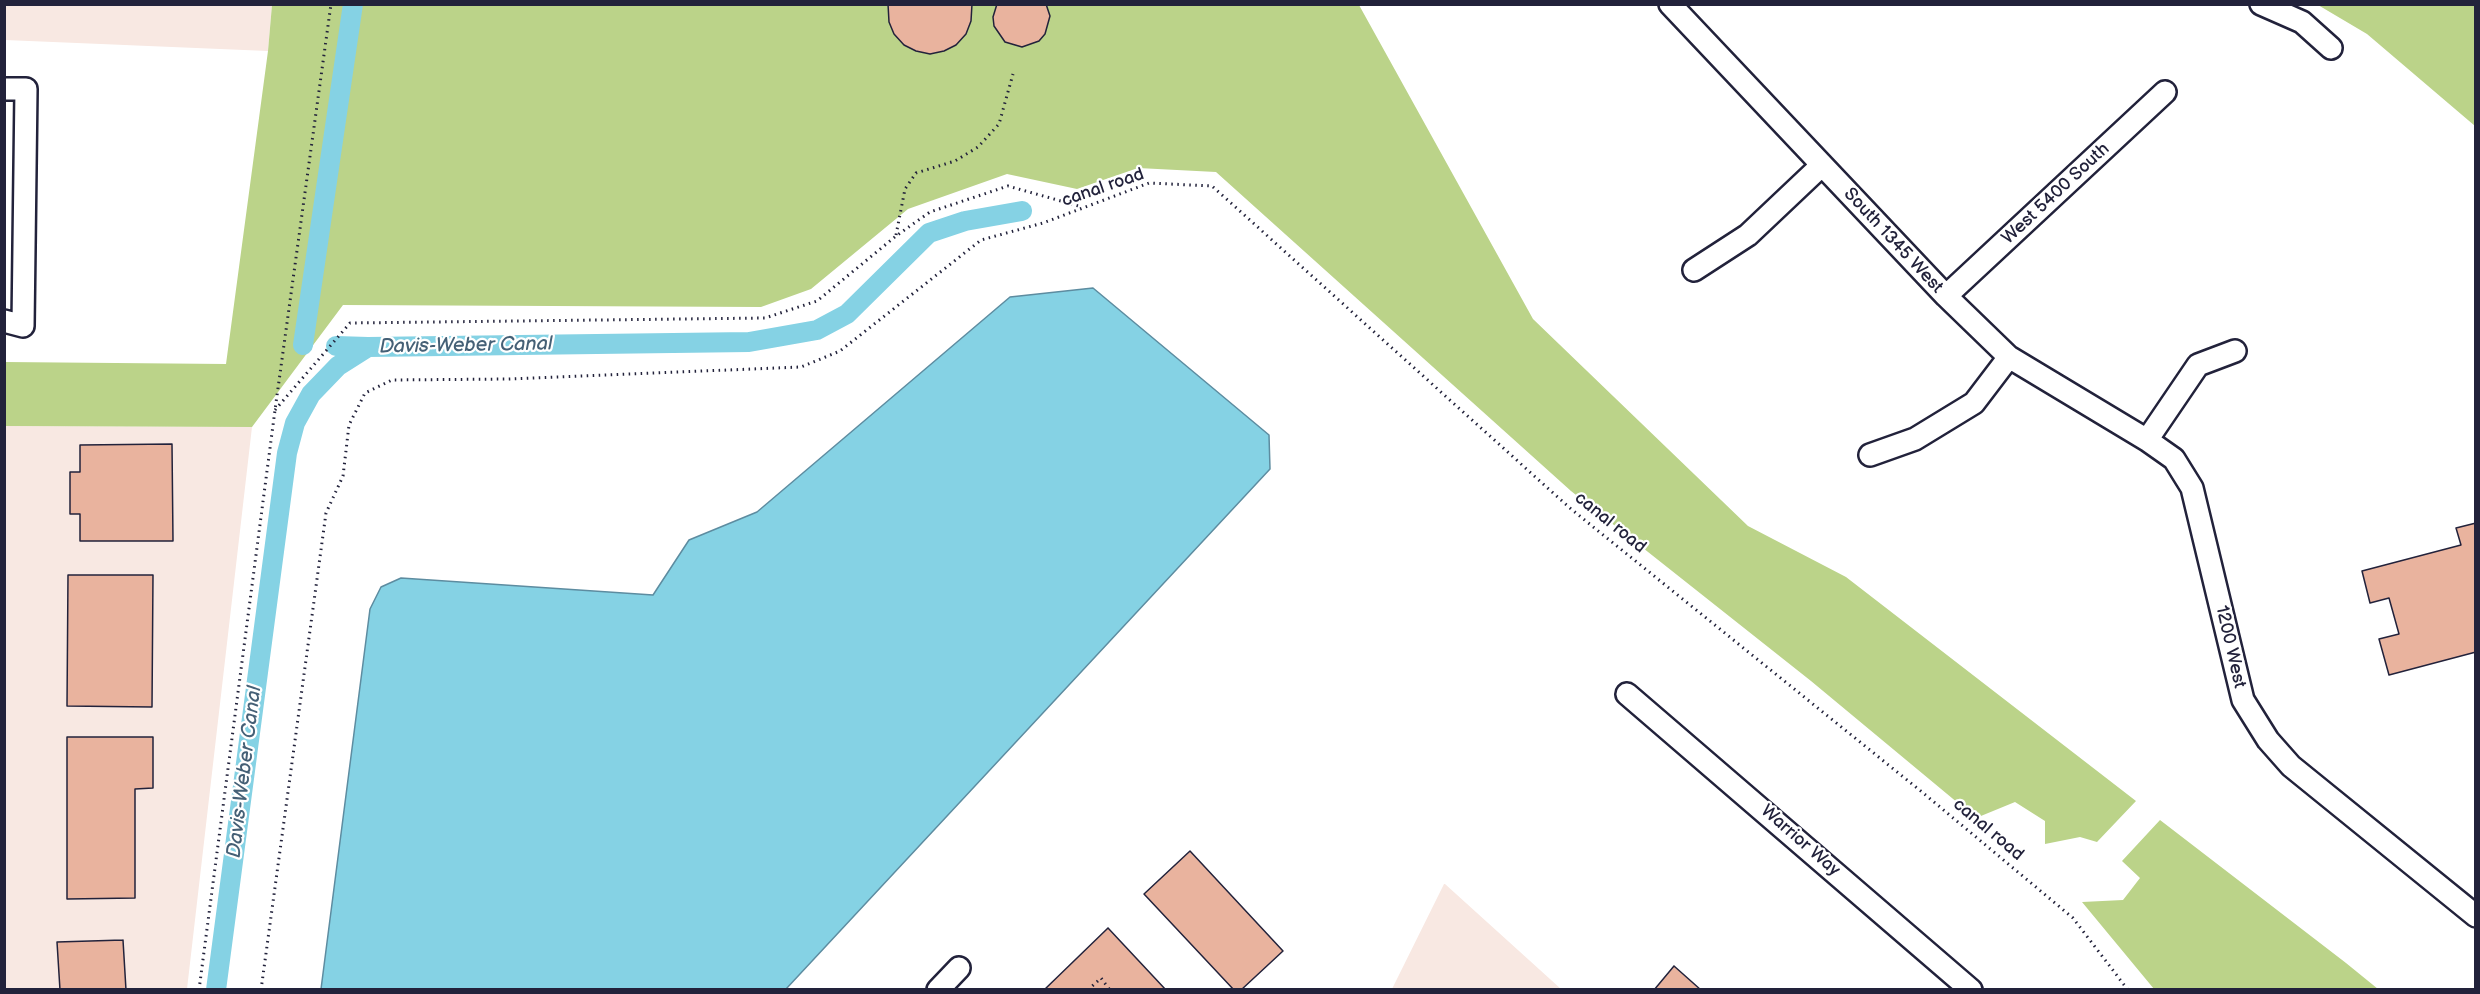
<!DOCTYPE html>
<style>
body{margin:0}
#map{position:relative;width:2480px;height:994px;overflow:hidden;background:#fff;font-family:"Balsamiq Sans",sans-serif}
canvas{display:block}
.frame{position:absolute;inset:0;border:6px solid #22223b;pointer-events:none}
</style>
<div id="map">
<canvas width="2480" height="994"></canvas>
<div class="frame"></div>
</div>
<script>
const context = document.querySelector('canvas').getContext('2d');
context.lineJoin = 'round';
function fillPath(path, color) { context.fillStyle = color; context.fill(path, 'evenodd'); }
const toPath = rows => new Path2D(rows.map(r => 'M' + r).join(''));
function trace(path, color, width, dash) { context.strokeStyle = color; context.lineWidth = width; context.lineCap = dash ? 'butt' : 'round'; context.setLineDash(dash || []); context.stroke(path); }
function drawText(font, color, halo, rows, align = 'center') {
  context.font = font + ' "Balsamiq Sans",sans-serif'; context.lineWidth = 4.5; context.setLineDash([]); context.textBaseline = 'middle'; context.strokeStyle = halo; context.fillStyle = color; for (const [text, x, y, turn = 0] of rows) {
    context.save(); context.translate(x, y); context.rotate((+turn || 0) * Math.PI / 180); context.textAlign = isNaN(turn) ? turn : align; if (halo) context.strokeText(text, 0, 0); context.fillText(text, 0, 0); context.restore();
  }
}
const built = toPath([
 [5,5,272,5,268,51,5,40],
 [5,426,252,427,187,989,5,990],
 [1444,884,1445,884,1561,989,1392,989]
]);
const green = toPath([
 [272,5,1359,5,1533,319,1748,526,1846,577,2136,801,2097,842,2080,837,2045,844,2045,821,2015,802,1976,818,1811,681,1571,491,1216,172,1138,168,1077,189,1007,174,908,209,811,289,761,307,343,305,252,427,5,426,5,362,226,364,268,51],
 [2318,5,2475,5,2475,126,2367,34],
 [2160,820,2346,963,2378,989,2154,989,2082,902,2123,900,2140,878,2122,861]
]);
const water = toPath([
 [1093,288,1269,435,1270,469,786,989,321,989,370,609,381,587,401,578,653,595,689,540,757,512,1010,297,1093,288]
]);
const canal = toPath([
 [303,345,353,4],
 [336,346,368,347],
 [216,990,287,453,295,423,311,394,338,366,368,347,749,342,817,330,847,314,929,233,965,221,1022,211]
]);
const building = toPath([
 [888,4,972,4,971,21,966,34,956,45,944,51,930,54,916,51,904,45,894,34,889,22,888,4],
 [997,4,1046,4,1050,16,1045,34,1039,41,1022,47,1005,42,994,26,993,17,997,4],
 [172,444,173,541,80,541,80,514,70,514,70,472,80,472,80,445,172,444],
 [2476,523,2476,652,2389,675,2379,639,2399,634,2389,598,2370,603,2362,571,2461,545,2456,528,2476,523],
 [68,575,153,575,152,707,67,706,68,575],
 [67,737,153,737,153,788,135,789,135,898,67,899,67,737],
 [1190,851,1283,951,1241,990,1234,990,1144,894,1190,851],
 [1108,928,1166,990,1044,990,1108,928],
 [123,940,126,990,60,990,57,942,123,940],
 [1674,966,1701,990,1654,990,1674,966]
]);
const path = toPath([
 [896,235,905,189,916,173,955,161,978,147,999,124,1013,74],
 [275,410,350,323,765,318,817,301,896,236,930,212,1008,186,1082,207],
 [199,990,275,410,331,4],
 [261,990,326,513,343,476,349,425,365,393,392,380,508,379,801,367,840,351,981,240,1043,223,1149,183,1212,186,1571,509,1922,792,2073,918,2128,990],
 [1088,990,1101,978,1110,990]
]);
const minor = toPath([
 [1670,4,1946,296,2009,357,2147,440,2174,459,2192,488,2243,700,2268,740,2291,766,2476,916],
 [2261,4,2302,22,2331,48],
 [4,89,26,89,23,326,4,321],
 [1694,270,1748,235,1822,165],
 [1946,296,2165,92],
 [2147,440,2198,365,2235,351],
 [1870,455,1915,439,1974,403,2009,357],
 [1627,694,1971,990],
 [938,990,959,968]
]);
const streetNames = [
 ["canal road",1103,188,-19],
 ["West 5400 South",2056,194,-43],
 ["South 1345 West",1893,241,47],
 ["canal road",1610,523,39],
 ["1200 West",2230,647,77],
 ["canal road",1988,830,40],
 ["Warrior Way",1800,841,41]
];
const waterNames = [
 ["Davis-Weber Canal",466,346,-1],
 ["Davis-Weber Canal",245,772,-83]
];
fillPath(built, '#f8e8e2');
fillPath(green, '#bbd389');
fillPath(water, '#85d2e4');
trace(water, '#5d8ca0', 1.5);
trace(canal, '#85d2e4', 20);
fillPath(building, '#e9b39e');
trace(building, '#22223b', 1.5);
trace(minor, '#22223b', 26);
trace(path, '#22223b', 3, [1.5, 4.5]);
trace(minor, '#fff', 21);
drawText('18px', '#22223b', '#fff', streetNames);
drawText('italic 20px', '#456076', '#fff', waterNames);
</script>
